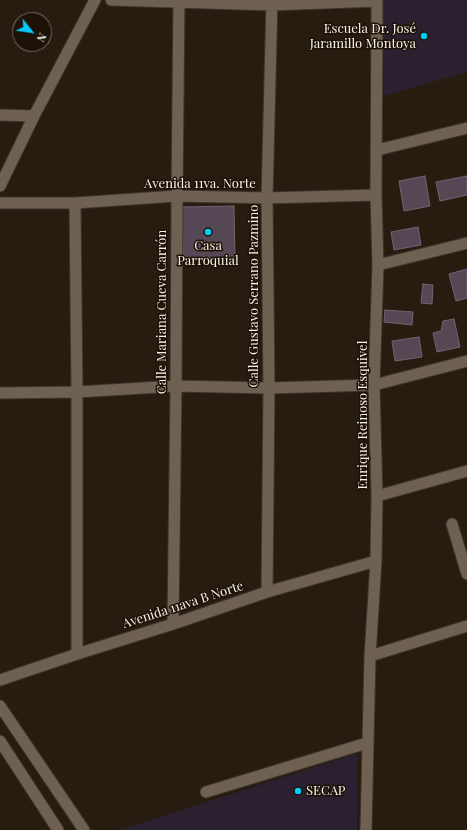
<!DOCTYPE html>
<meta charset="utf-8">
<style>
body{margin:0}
#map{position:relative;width:467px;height:830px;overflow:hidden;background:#261c0f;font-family:"Playfair Display",serif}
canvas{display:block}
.north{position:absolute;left:12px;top:12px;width:40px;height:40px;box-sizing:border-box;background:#1d1207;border:1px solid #756c62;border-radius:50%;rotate:120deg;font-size:11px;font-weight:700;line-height:16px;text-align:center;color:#faf3ea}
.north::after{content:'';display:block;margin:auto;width:14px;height:18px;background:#02cbf9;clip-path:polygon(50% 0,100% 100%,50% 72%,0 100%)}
</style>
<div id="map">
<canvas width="467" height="830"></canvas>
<div class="north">N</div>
</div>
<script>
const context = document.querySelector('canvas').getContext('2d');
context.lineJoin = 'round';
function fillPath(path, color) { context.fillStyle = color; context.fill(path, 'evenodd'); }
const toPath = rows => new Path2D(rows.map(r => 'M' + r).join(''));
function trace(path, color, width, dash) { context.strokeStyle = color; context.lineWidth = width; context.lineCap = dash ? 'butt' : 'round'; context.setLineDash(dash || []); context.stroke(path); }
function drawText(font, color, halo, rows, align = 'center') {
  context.font = font + ' "Playfair Display",serif'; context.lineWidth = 3; context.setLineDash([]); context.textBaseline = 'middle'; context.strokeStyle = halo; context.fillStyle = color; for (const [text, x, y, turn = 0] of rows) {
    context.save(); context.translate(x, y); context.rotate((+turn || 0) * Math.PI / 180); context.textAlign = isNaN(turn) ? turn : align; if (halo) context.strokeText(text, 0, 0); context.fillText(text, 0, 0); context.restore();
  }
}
const education = toPath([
 [381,0,467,0,467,72,380,97],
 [358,753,357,830,120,830]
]);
const building = toPath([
 [425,176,430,206,404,211,399,181,425,176],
 [467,176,467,195,440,201,436,182,467,176],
 [234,206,235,258,183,257,182,207,234,206],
 [418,227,421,245,394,250,391,232,418,227],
 [467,269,467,298,456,301,449,274,467,269],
 [423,284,433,285,432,304,421,303,423,284],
 [385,310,413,312,412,325,384,322,385,310],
 [454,319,460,347,437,352,433,333,441,331,443,321,454,319],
 [419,337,422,357,395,361,392,341,419,337]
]);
const minor = toPath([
 [111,0,272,5,377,1],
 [0,115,34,116],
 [377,150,467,128],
 [0,186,34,116,95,0],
 [0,203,75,203,177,196,267,198,376,195],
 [75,203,77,392,77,654],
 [378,265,467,243],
 [0,393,77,392,176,386,269,388,374,385,467,361],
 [377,496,467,471],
 [452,524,467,574],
 [267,592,269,388,267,198,272,0],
 [173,624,176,386,177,196,179,0],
 [370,656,467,626],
 [0,680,77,654,173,624,267,592,376,561],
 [206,792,367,743],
 [366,830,370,656,376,561,377,496,374,385,378,265,376,195,377,0]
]);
const secondary = toPath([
 [0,706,84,830],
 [0,741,58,830]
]);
const markers = [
 [424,36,4,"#02cbf9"],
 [208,232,4,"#02cbf9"],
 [298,791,4,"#02cbf9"]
];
const poiNames = [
 ["Escuela Dr. José",416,29],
 ["Jaramillo Montoya",416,44],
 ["Casa",208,246,"center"],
 ["Parroquial",208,261,"center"],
 ["SECAP",306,791,"left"]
];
const streetNames = [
 ["Avenida 11va. Norte",200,184],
 ["Calle Gustavo Serrano Pazmino",254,296,-90],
 ["Calle Mariana Cueva Carrón",162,312,-90],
 ["Enrique Reinoso Esquivel",363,415,-90],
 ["Avenida 11ava B Norte",183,605,-18]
];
fillPath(education, '#2b202f');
fillPath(building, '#554753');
trace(building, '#736370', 1);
trace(minor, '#3e352f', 13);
trace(secondary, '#3e352f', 13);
trace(minor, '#6e6152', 11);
trace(secondary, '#6e6152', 11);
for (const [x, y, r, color] of markers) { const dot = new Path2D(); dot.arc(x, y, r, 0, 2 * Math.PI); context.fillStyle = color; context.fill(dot); trace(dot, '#1d1207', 1.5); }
drawText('13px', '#faf3ea', '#1d1207', poiNames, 'right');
drawText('13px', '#faf3ea', '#1d1207', streetNames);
</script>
